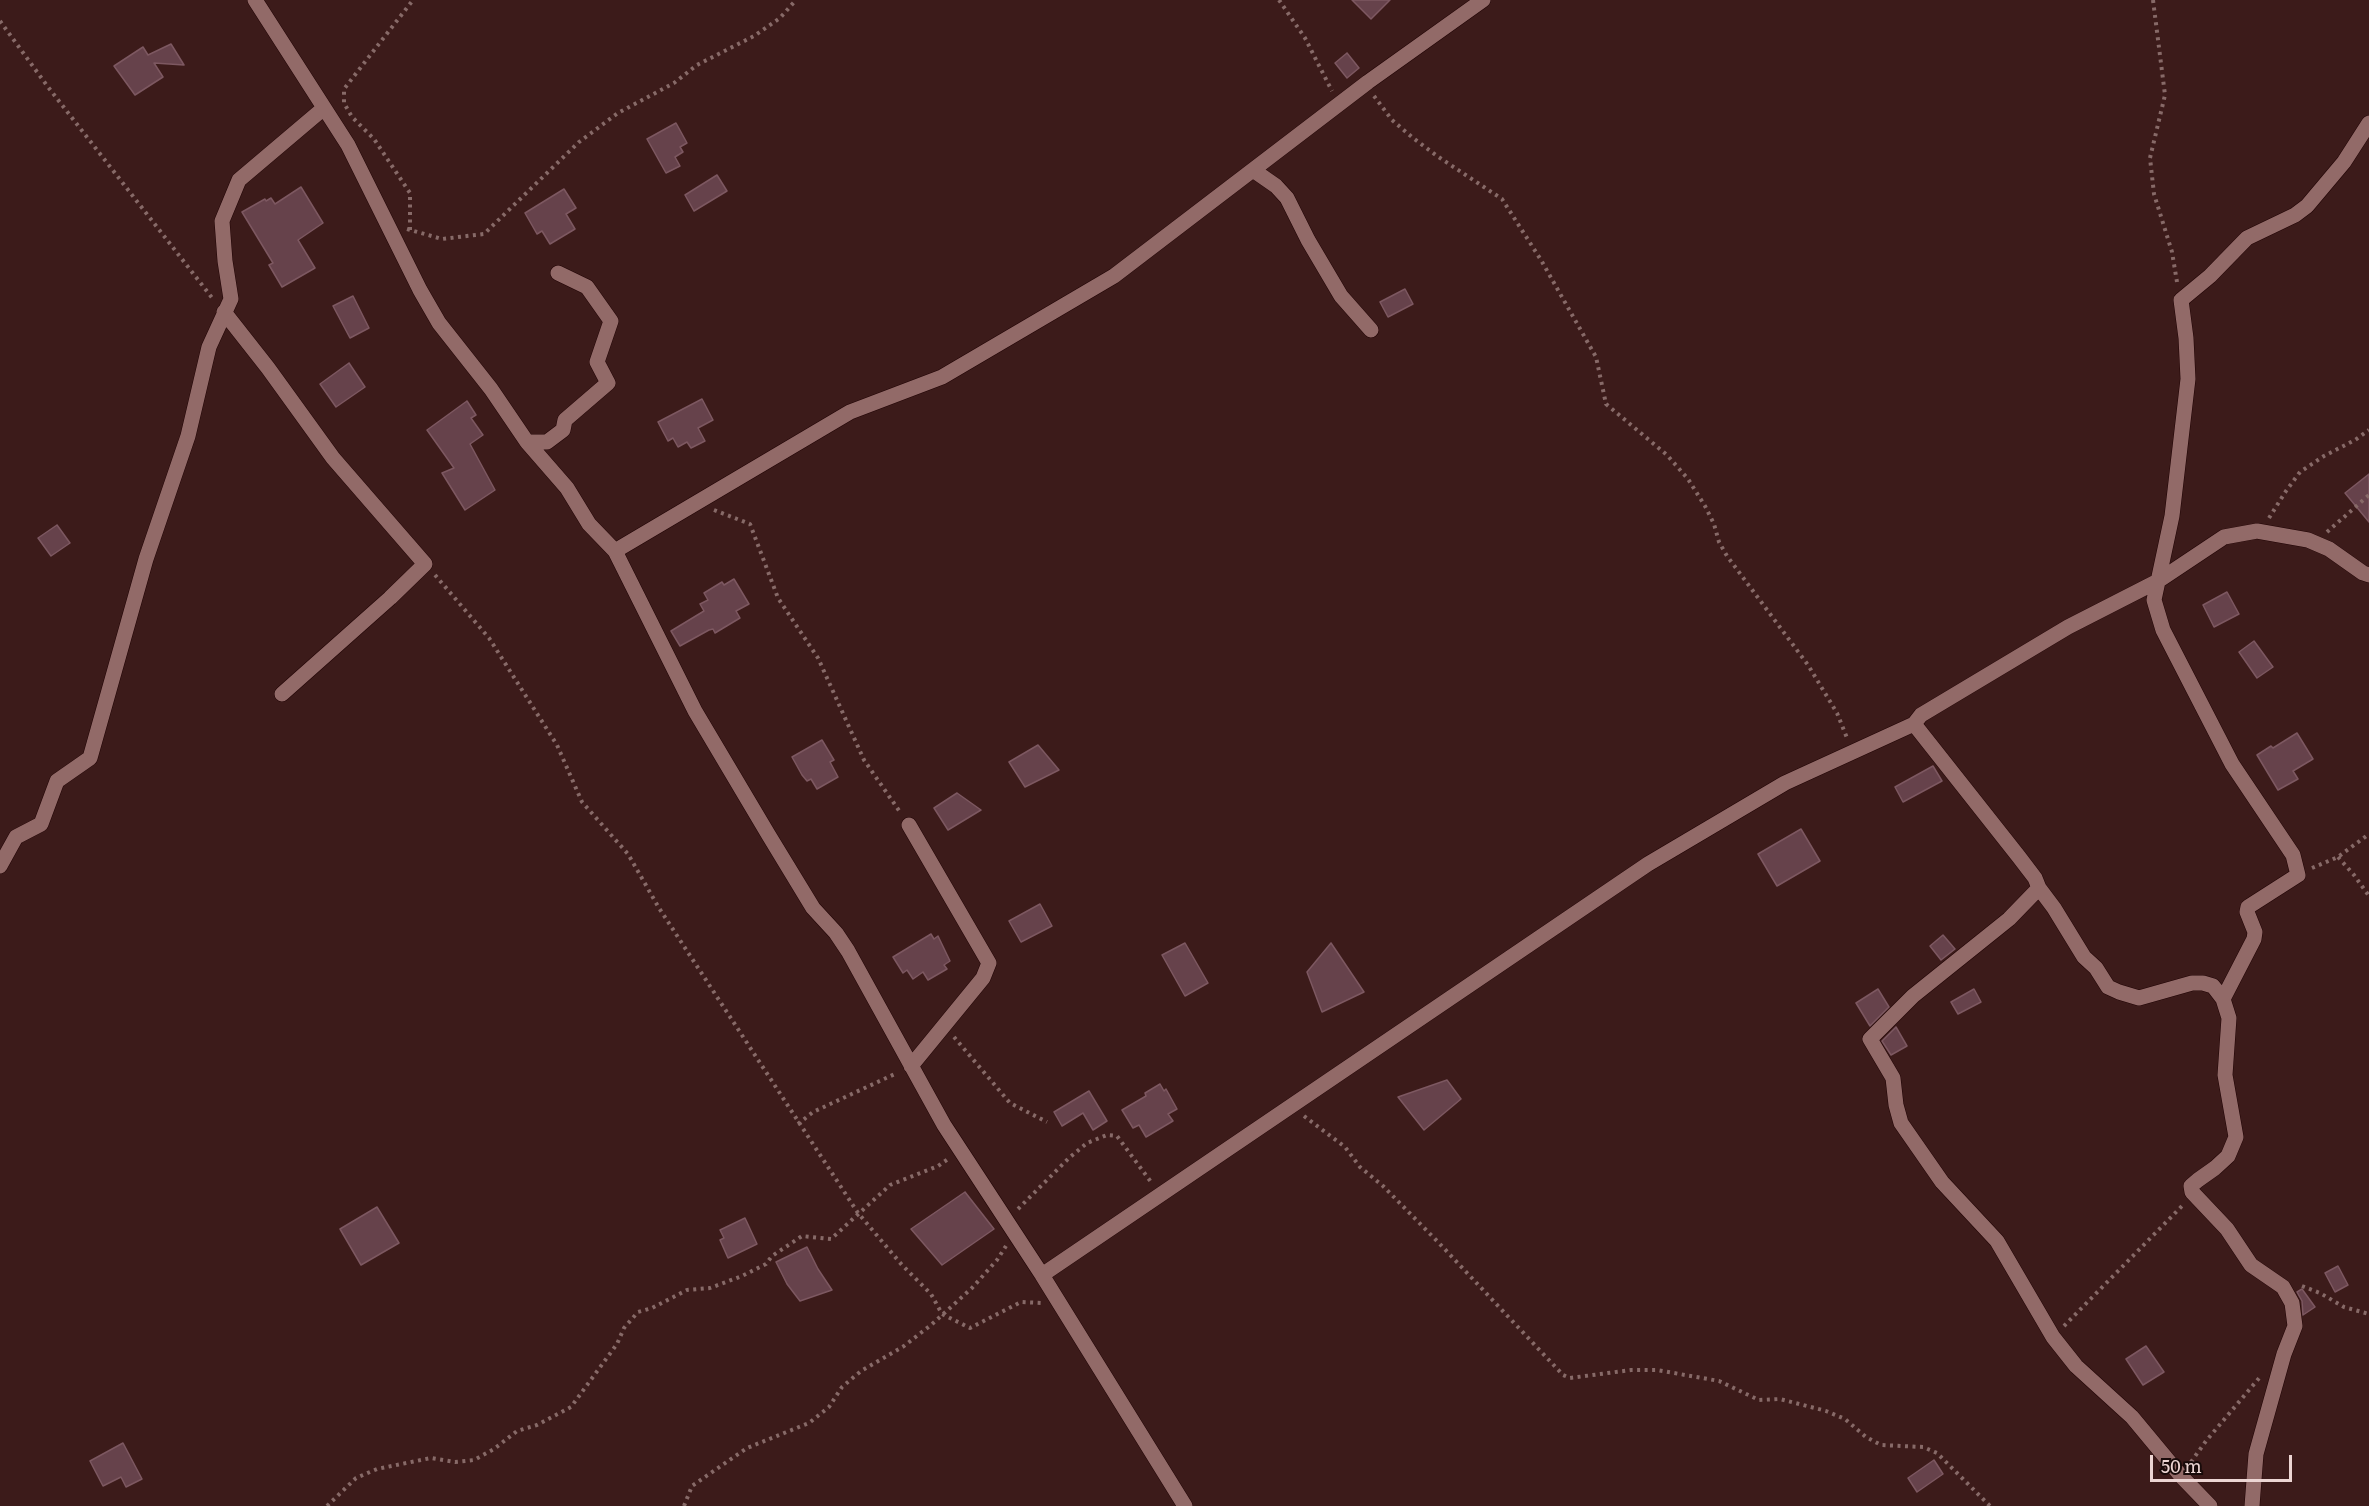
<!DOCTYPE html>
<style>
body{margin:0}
#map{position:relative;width:2369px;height:1506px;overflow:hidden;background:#3c1b1a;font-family:Literata,serif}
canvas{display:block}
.scale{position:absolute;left:2150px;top:1455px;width:142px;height:27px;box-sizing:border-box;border:3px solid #ecd5d3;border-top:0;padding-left:8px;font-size:18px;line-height:21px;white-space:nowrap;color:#ecd5d3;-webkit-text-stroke:4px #190b0a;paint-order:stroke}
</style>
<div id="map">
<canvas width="2369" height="1506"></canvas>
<div class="scale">50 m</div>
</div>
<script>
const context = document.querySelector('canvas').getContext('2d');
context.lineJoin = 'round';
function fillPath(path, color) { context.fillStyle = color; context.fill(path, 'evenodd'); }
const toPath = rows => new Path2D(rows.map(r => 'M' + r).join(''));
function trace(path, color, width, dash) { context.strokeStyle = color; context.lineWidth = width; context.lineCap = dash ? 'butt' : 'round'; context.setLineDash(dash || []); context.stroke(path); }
const building = toPath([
 [1352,0,1390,0,1371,19,1352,0],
 [171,44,184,65,154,63,163,77,135,95,114,66,143,47,148,55,171,44],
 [1347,53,1359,68,1347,78,1335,63,1347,53],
 [676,123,687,143,680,147,683,152,675,157,680,166,666,173,647,139,676,123],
 [717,175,727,191,694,211,685,195,717,175],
 [301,187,323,223,298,240,315,268,282,287,269,265,273,263,242,212,265,199,266,201,271,198,275,204,301,187],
 [564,189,576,208,566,214,575,229,550,244,542,231,537,234,525,213,564,189],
 [1405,289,1413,304,1388,317,1380,302,1405,289],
 [353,296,369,328,350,338,333,306,353,296],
 [349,363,365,387,336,407,320,384,349,363],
 [702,399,713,420,698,428,705,441,691,448,687,442,678,447,673,438,668,441,658,422,702,399],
 [467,401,476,415,471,418,483,435,470,444,495,490,465,510,442,473,454,468,427,430,467,401],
 [2369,474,2369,522,2345,493,2369,474],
 [57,525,70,543,51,556,38,538,57,525],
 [734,579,749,604,736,611,740,618,715,633,713,629,709,630,680,646,671,631,704,611,700,604,708,600,704,593,722,582,724,585,734,579],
 [2227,592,2239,614,2214,627,2203,605,2227,592],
 [2254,641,2273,667,2257,678,2239,652,2254,641],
 [2297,733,2313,759,2293,771,2298,779,2278,790,2257,755,2271,746,2273,748,2297,733],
 [822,740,834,760,830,762,838,777,817,789,811,779,807,781,802,775,792,757,822,740],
 [1038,745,1059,770,1025,787,1009,762,1038,745],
 [1933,766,1942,781,1903,802,1895,787,1933,766],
 [957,793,981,810,948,830,934,808,957,793],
 [1801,829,1820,861,1777,886,1758,854,1801,829],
 [1040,904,1052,926,1021,942,1009,921,1040,904],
 [931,934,934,939,938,936,950,961,944,965,947,969,928,980,923,972,913,979,907,970,903,973,893,957,931,934],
 [1943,935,1955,949,1941,960,1930,946,1943,935],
 [1185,943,1208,983,1185,996,1162,955,1185,943],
 [1331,943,1364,992,1322,1012,1307,972,1331,943],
 [1878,989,1889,1007,1870,1026,1856,1003,1878,989],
 [1974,989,1981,1002,1958,1014,1951,1002,1974,989],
 [1896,1027,1907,1046,1891,1055,1882,1041,1896,1027],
 [1447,1080,1461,1099,1424,1130,1398,1097,1447,1080],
 [1160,1084,1164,1091,1166,1089,1177,1109,1168,1114,1173,1121,1146,1137,1139,1125,1133,1128,1122,1110,1146,1096,1145,1093,1160,1084],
 [1089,1091,1107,1121,1093,1130,1083,1113,1062,1126,1054,1112,1089,1091],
 [965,1192,994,1229,942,1265,911,1229,965,1192],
 [377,1207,399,1243,361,1265,340,1229,377,1207],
 [745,1218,757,1244,728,1258,720,1240,724,1238,720,1230,745,1218],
 [807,1247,818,1269,832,1290,800,1301,787,1284,776,1262,807,1247],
 [2338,1266,2348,1285,2335,1292,2325,1273,2338,1266],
 [2302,1289,2315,1307,2303,1315,2302,1301,2297,1292,2302,1289],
 [2146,1346,2164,1372,2143,1385,2126,1359,2146,1346],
 [123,1443,142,1479,126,1487,121,1477,103,1486,90,1461,123,1443],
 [1934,1460,1943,1474,1917,1492,1908,1478,1934,1460]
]);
const path = toPath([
 [1279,0,1305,38,1332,91],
 [2153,0,2165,95,2150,158,2154,194,2172,252,2177,282],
 [0,21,48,87,213,299],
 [1374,96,1392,120,1413,138,1437,156,1502,199,1541,260,1596,357,1606,404,1667,455,1688,479,1705,506,1714,524,1719,542,1727,556,1808,665,1837,713,1847,738],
 [407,229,442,239,484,234,579,142,618,113,674,83,697,65,754,36,780,18,796,0],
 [410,230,410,193,374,139,352,117,344,103,344,89,413,0],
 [714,510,750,524,778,598,818,658,864,760,900,812],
 [2269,518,2286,491,2300,472,2324,456,2355,440,2369,430],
 [2327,532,2369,495],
 [435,575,489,638,557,745,582,802,628,854,659,908,858,1213,902,1265,931,1294,942,1314,970,1328,1021,1302,1042,1303],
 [2338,857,2354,875,2369,896],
 [2312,868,2338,857,2369,834],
 [954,1037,1010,1103,1047,1122],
 [1304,1116,1345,1147,1360,1167,1383,1186,1438,1242,1563,1375,1570,1378,1631,1370,1657,1370,1719,1381,1759,1400,1780,1399,1826,1411,1845,1419,1866,1437,1881,1445,1923,1447,1937,1453,1990,1506],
 [798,1124,813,1112,897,1073],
 [1018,1209,1069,1158,1087,1143,1107,1135,1117,1136,1151,1182],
 [2302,1286,2320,1293,2344,1307,2369,1314],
 [2064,1326,2183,1205],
 [2191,1462,2206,1441,2260,1377],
 [327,1506,356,1478,377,1469,431,1458,455,1462,474,1460,494,1449,517,1431,537,1425,571,1407,617,1344,624,1328,638,1312,652,1308,687,1290,710,1288,742,1276,766,1264,772,1256,802,1236,831,1239,890,1185,938,1166,948,1159],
 [684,1506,692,1486,747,1448,809,1423,829,1407,842,1387,861,1371,904,1346,931,1325,972,1288,997,1260,1006,1246]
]);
const street = toPath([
 [255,0,348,145,420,290,439,323,491,389,527,442,567,488,589,524,615,551,695,711,768,834,813,908,836,933,848,951,944,1125,1042,1275,1185,1506],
 [1253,170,1276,186,1287,198,1308,240,1341,296,1371,330],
 [224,312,268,368,333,458,425,564,390,598,282,694],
 [527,442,547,442,563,430,565,420,608,383,597,362,611,321,587,287,558,273],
 [615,551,850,412,942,377,1114,276,1368,82,1483,0],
 [1914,724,2019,857,2035,878,2039,888,2009,919,1913,996,1870,1039,1893,1078,1896,1105,1901,1123,1942,1182,1997,1241,2053,1337,2076,1366,2132,1417,2181,1476,2210,1506],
 [909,825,989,963,983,978,911,1066],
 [0,866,16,837,41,824,57,781,90,758,146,559,188,436,209,347,231,299,225,261,222,221,239,180,324,108],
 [2039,888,2054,908,2084,957,2096,968,2108,987,2119,992,2139,998,2192,983,2203,983,2213,986,2223,999,2229,1018,2225,1075,2236,1137,2228,1156,2215,1168,2198,1180,2191,1186,2192,1192,2227,1229,2251,1265,2283,1287,2292,1303,2295,1326,2284,1354,2256,1454,2252,1506],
 [2223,999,2254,939,2255,932,2247,912,2248,907,2298,875,2293,855,2232,764,2163,630,2154,600,2172,516,2188,379,2186,338,2181,300,2210,276,2247,238,2295,215,2307,206,2344,162,2369,123],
 [1042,1275,1648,864,1785,783,1914,724,1921,715,2068,627,2158,581,2224,537,2257,531,2308,540,2329,549,2363,573,2369,575]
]);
fillPath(building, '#66424b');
trace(building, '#7d5861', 1.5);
trace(street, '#210405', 16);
trace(path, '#876a68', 4, [3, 4.5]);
trace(street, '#926a68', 15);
</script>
